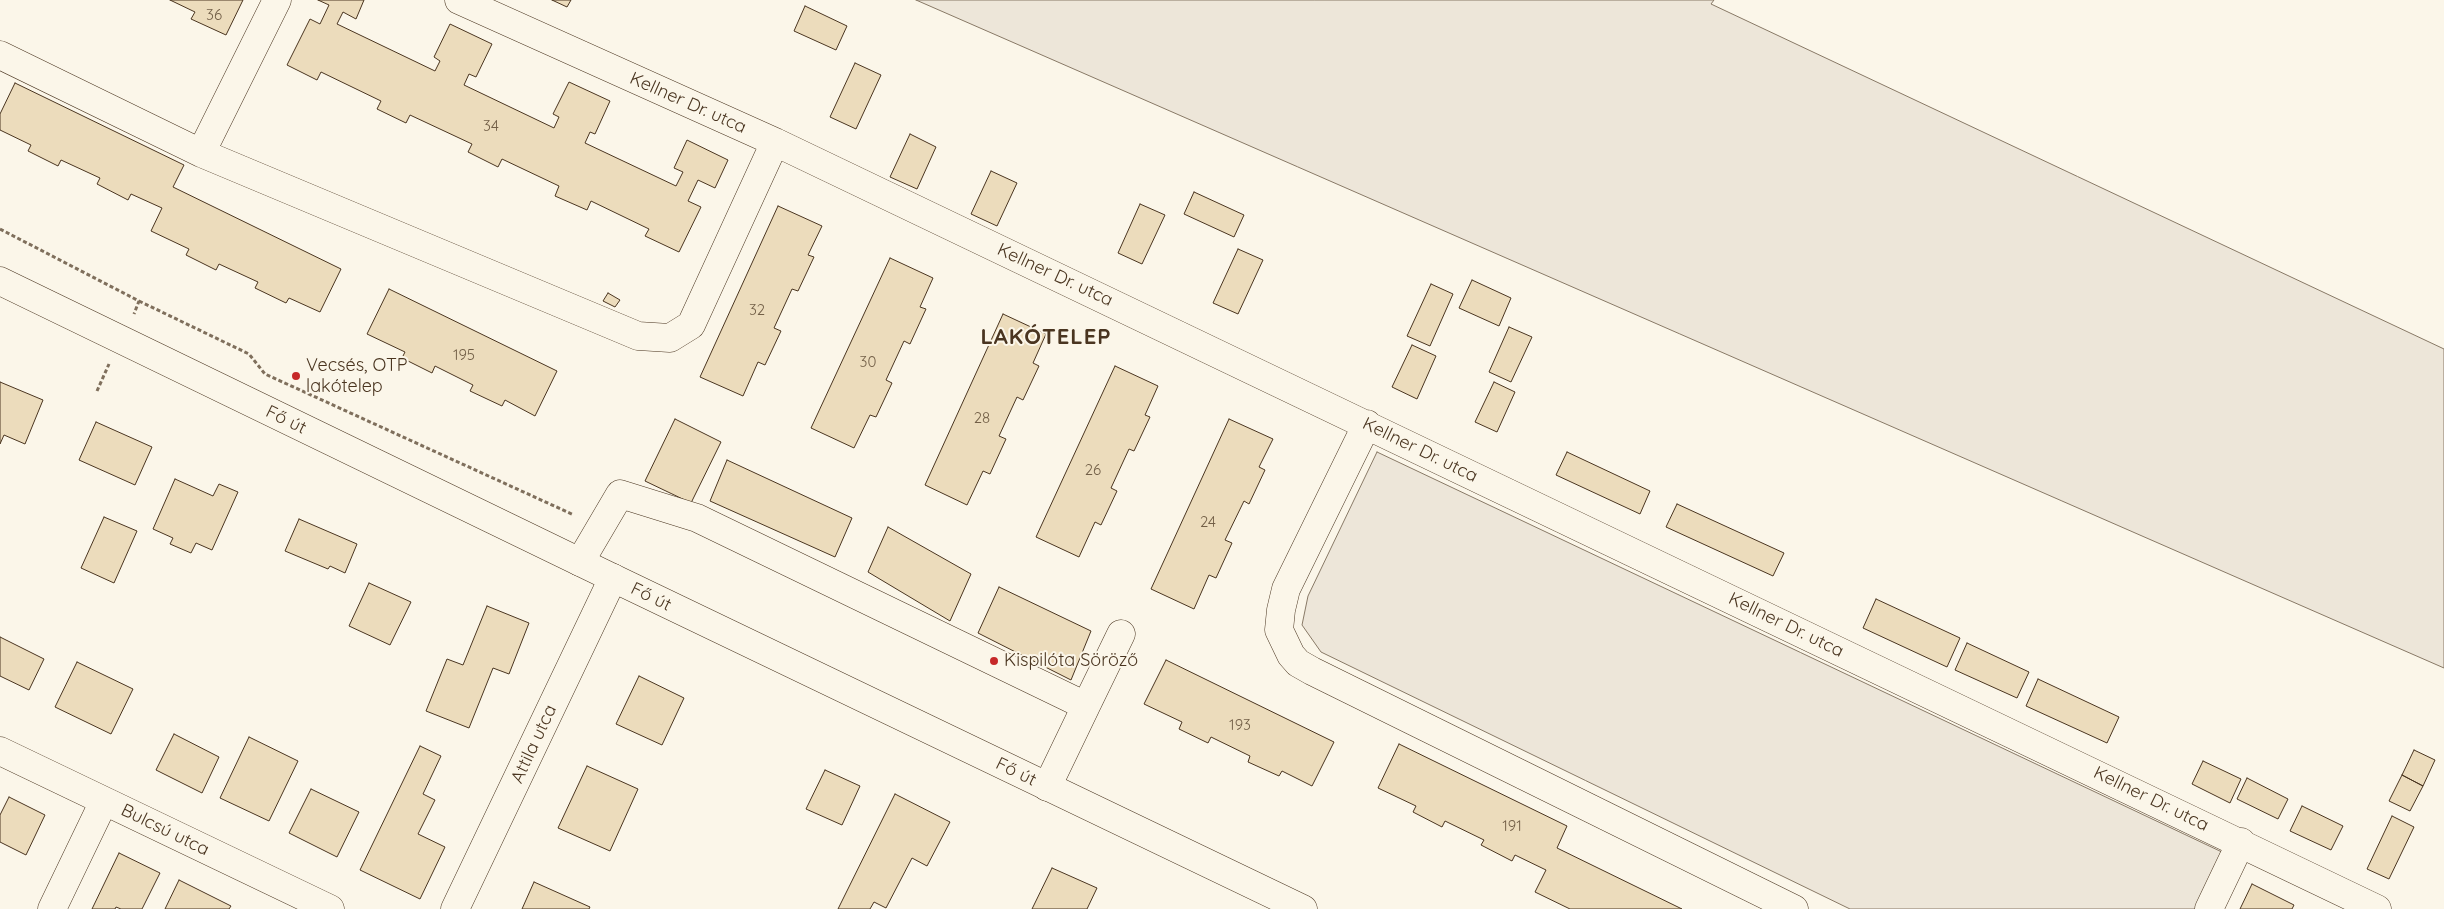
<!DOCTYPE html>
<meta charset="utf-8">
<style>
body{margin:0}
canvas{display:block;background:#fbf6e9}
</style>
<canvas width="2444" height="909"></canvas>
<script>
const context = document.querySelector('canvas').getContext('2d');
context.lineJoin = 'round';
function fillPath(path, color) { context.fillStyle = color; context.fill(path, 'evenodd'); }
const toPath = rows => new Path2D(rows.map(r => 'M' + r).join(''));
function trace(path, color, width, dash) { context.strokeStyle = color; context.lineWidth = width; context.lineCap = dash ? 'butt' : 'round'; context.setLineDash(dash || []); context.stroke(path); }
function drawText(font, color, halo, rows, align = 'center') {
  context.font = font + ' Quicksand,sans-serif'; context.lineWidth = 4; context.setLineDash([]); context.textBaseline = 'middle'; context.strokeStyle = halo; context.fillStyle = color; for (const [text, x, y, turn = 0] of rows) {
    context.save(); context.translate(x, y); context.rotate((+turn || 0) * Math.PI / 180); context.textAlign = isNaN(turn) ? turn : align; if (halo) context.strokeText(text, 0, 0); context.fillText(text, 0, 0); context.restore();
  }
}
const green = toPath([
 [916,0,1714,0,1711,4,2444,349,2444,668,916,0],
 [1377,452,2224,853,2197,909,1850,909,1321,652,1302,625,1308,596,1377,452]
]);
const building = toPath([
 [170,0,243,0,226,35,191,19,195,12,170,0],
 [318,0,364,0,356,19,343,12,337,24,435,71,440,61,434,57,450,24,492,44,476,77,469,74,464,85,554,128,559,117,553,114,569,82,610,101,595,134,590,132,585,143,676,186,683,172,674,168,687,140,728,160,715,188,698,180,688,201,701,207,679,252,645,236,649,229,591,201,587,210,555,196,559,186,502,159,498,167,468,152,472,144,410,115,406,123,377,109,381,101,321,72,317,80,287,65,310,19,320,24,329,5,318,0],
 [552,0,571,0,567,7,552,0],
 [805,6,847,26,836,50,794,31,805,6],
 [855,63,881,75,856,129,830,117,855,63],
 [15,83,184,165,173,187,341,269,320,312,289,298,286,303,255,288,258,282,219,264,216,270,186,255,189,249,151,231,162,208,131,194,128,200,97,184,100,178,61,160,58,166,28,151,31,145,0,130,0,114,15,83],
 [910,134,936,147,917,189,890,177,910,134],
 [991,171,1017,183,997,226,971,214,991,171],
 [1194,192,1244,215,1234,237,1184,214,1194,192],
 [1140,204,1165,215,1142,264,1118,253,1140,204],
 [778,206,822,226,808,255,814,257,798,291,792,289,774,328,781,331,765,365,758,362,743,396,700,377,778,206],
 [1238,249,1263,260,1238,314,1213,303,1238,249],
 [890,258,933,278,920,307,926,309,910,344,904,341,886,380,892,383,876,417,870,415,854,448,811,428,890,258],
 [1472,280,1511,298,1499,326,1459,308,1472,280],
 [1431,284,1453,294,1430,346,1407,336,1431,284],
 [389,289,557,371,535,416,505,400,502,406,470,391,473,385,435,366,432,373,402,358,405,352,367,334,389,289],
 [608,293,620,300,615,307,603,301,608,293],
 [1003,314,1046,334,1033,363,1039,366,1023,400,1017,397,999,436,1006,439,990,474,983,471,967,505,925,485,1003,314],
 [1509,327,1532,337,1511,382,1489,372,1509,327],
 [1412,345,1436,356,1417,399,1392,387,1412,345],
 [1115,366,1158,386,1145,415,1150,417,1134,451,1129,449,1111,488,1117,491,1101,525,1095,522,1079,557,1036,537,1115,366],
 [0,382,43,400,25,444,4,435,0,444,0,382],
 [1494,382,1515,392,1497,432,1475,422,1494,382],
 [675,419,721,442,691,503,645,481,675,419],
 [1229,419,1273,439,1259,467,1265,470,1249,504,1244,501,1225,540,1232,543,1216,578,1209,575,1194,609,1151,589,1229,419],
 [96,422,152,447,135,485,79,460,96,422],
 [1567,452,1650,491,1640,514,1556,475,1567,452],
 [727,460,852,518,835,557,710,501,727,460],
 [175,479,213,496,219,484,238,492,212,550,196,543,191,553,170,544,173,538,153,529,175,479],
 [1677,504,1784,553,1773,576,1666,527,1677,504],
 [104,517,137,531,114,583,81,568,104,517],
 [299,519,357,544,345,573,330,566,328,569,285,551,299,519],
 [888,527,971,574,950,621,868,572,888,527],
 [369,583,411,602,390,645,349,626,369,583],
 [999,587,1091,631,1071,680,978,633,999,587],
 [1876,599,1960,638,1947,667,1863,628,1876,599],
 [487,606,529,623,509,674,493,668,469,728,426,711,447,659,463,665,487,606],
 [0,637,44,659,29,690,0,676,0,637],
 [1967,643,2029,672,2017,698,1955,670,1967,643],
 [1166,660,1334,742,1312,786,1282,771,1279,776,1248,762,1250,756,1211,737,1208,743,1179,729,1182,722,1144,704,1166,660],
 [77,662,133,689,111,734,55,707,77,662],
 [639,676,684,698,662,745,616,724,639,676],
 [2038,679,2119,717,2107,743,2026,706,2038,679],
 [174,734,219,757,202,793,156,770,174,734],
 [249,737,298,761,269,821,220,798,249,737],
 [1399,744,1567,826,1557,848,1682,909,1570,909,1535,892,1546,870,1515,855,1512,861,1481,845,1484,840,1445,821,1442,827,1413,812,1416,806,1378,788,1399,744],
 [420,746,441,756,423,794,435,800,418,834,445,847,420,899,360,870,420,746],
 [2414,750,2435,760,2423,786,2402,775,2414,750],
 [2203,761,2241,779,2230,803,2192,784,2203,761],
 [587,766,638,789,610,851,558,828,587,766],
 [825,770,860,786,842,825,806,809,825,770],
 [2402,775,2423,786,2410,811,2389,801,2402,775],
 [2247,778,2288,799,2278,819,2237,799,2247,778],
 [311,789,359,812,337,857,289,833,311,789],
 [895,794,950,822,927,866,912,858,886,908,874,902,870,909,838,909,895,794],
 [9,797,45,815,26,855,0,842,0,815,9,797],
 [2302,806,2343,826,2331,850,2290,831,2302,806],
 [2392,816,2414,827,2389,879,2367,869,2392,816],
 [119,853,160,873,142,909,121,909,116,907,115,909,92,909,119,853],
 [1052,868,1097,888,1087,909,1032,909,1052,868],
 [179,880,231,906,229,909,165,909,179,880],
 [534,882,590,907,589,909,522,909,534,882],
 [2252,884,2294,905,2292,909,2240,909,2252,884]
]);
const path = toPath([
 [0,229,139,301,134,314],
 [139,301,249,354,265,374,574,515],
 [97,391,109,364]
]);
const minor = toPath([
 [459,0,775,142,2377,909],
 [0,55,201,153,638,336,670,338,691,325,775,142],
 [201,153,277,0],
 [1367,424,1286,589,1281,610,1279,630,1291,655,1298,663,1312,671,1794,909],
 [580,562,620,494,697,518,1086,706,1047,787],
 [1086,706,1121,634],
 [0,751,330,909],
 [52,909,104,801],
 [455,909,613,578],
 [2209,909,2241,842]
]);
const major = toPath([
 [0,281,613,578,1303,909]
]);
const markers = [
 [296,376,5,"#c62828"],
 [994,661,5,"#c62828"]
];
const numberNames = [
 ["36",214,15],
 ["34",491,126],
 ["32",757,310],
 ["195",464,355],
 ["30",868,362],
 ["28",982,418],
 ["26",1093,470],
 ["24",1208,522],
 ["193",1240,725],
 ["191",1512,826]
];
const streetNames = [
 ["Kellner Dr. utca",688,103,24],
 ["Kellner Dr. utca",1055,275,25],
 ["Fő út",286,420,26],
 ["Kellner Dr. utca",1420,450,26],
 ["Fő út",651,597,26],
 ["Kellner Dr. utca",1786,625,26],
 ["Attila utca",534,744,-65],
 ["Fő út",1016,772,26],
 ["Kellner Dr. utca",2151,799,26],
 ["Bulcsú utca",165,830,26]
];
const poiNames = [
 ["Vecsés, OTP",306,366],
 ["lakótelep",306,387],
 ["Kispilóta Söröző",1004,661]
];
const districtNames = [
 ["LAKÓTELEP",1046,337]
];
fillPath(green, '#ede6d9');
trace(green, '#887966', 1);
fillPath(building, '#ecdcbc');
trace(building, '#4a3520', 1);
trace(minor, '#4a3520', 29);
trace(major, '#4a3520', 29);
trace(path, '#7f6f5c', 3, [4, 2.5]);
trace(minor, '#fbf6e9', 28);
trace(major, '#fbf6e9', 28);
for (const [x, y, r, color] of markers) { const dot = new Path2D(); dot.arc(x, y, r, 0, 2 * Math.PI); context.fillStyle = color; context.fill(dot); trace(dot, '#fbf6e9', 2); }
drawText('15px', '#725f47', null, numberNames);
drawText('18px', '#4a3520', '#fbf6e9', streetNames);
drawText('18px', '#4a3520', '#fbf6e9', poiNames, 'left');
context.letterSpacing = '1px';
drawText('bold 22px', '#4a3520', '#fbf6e9', districtNames);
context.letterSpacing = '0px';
</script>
